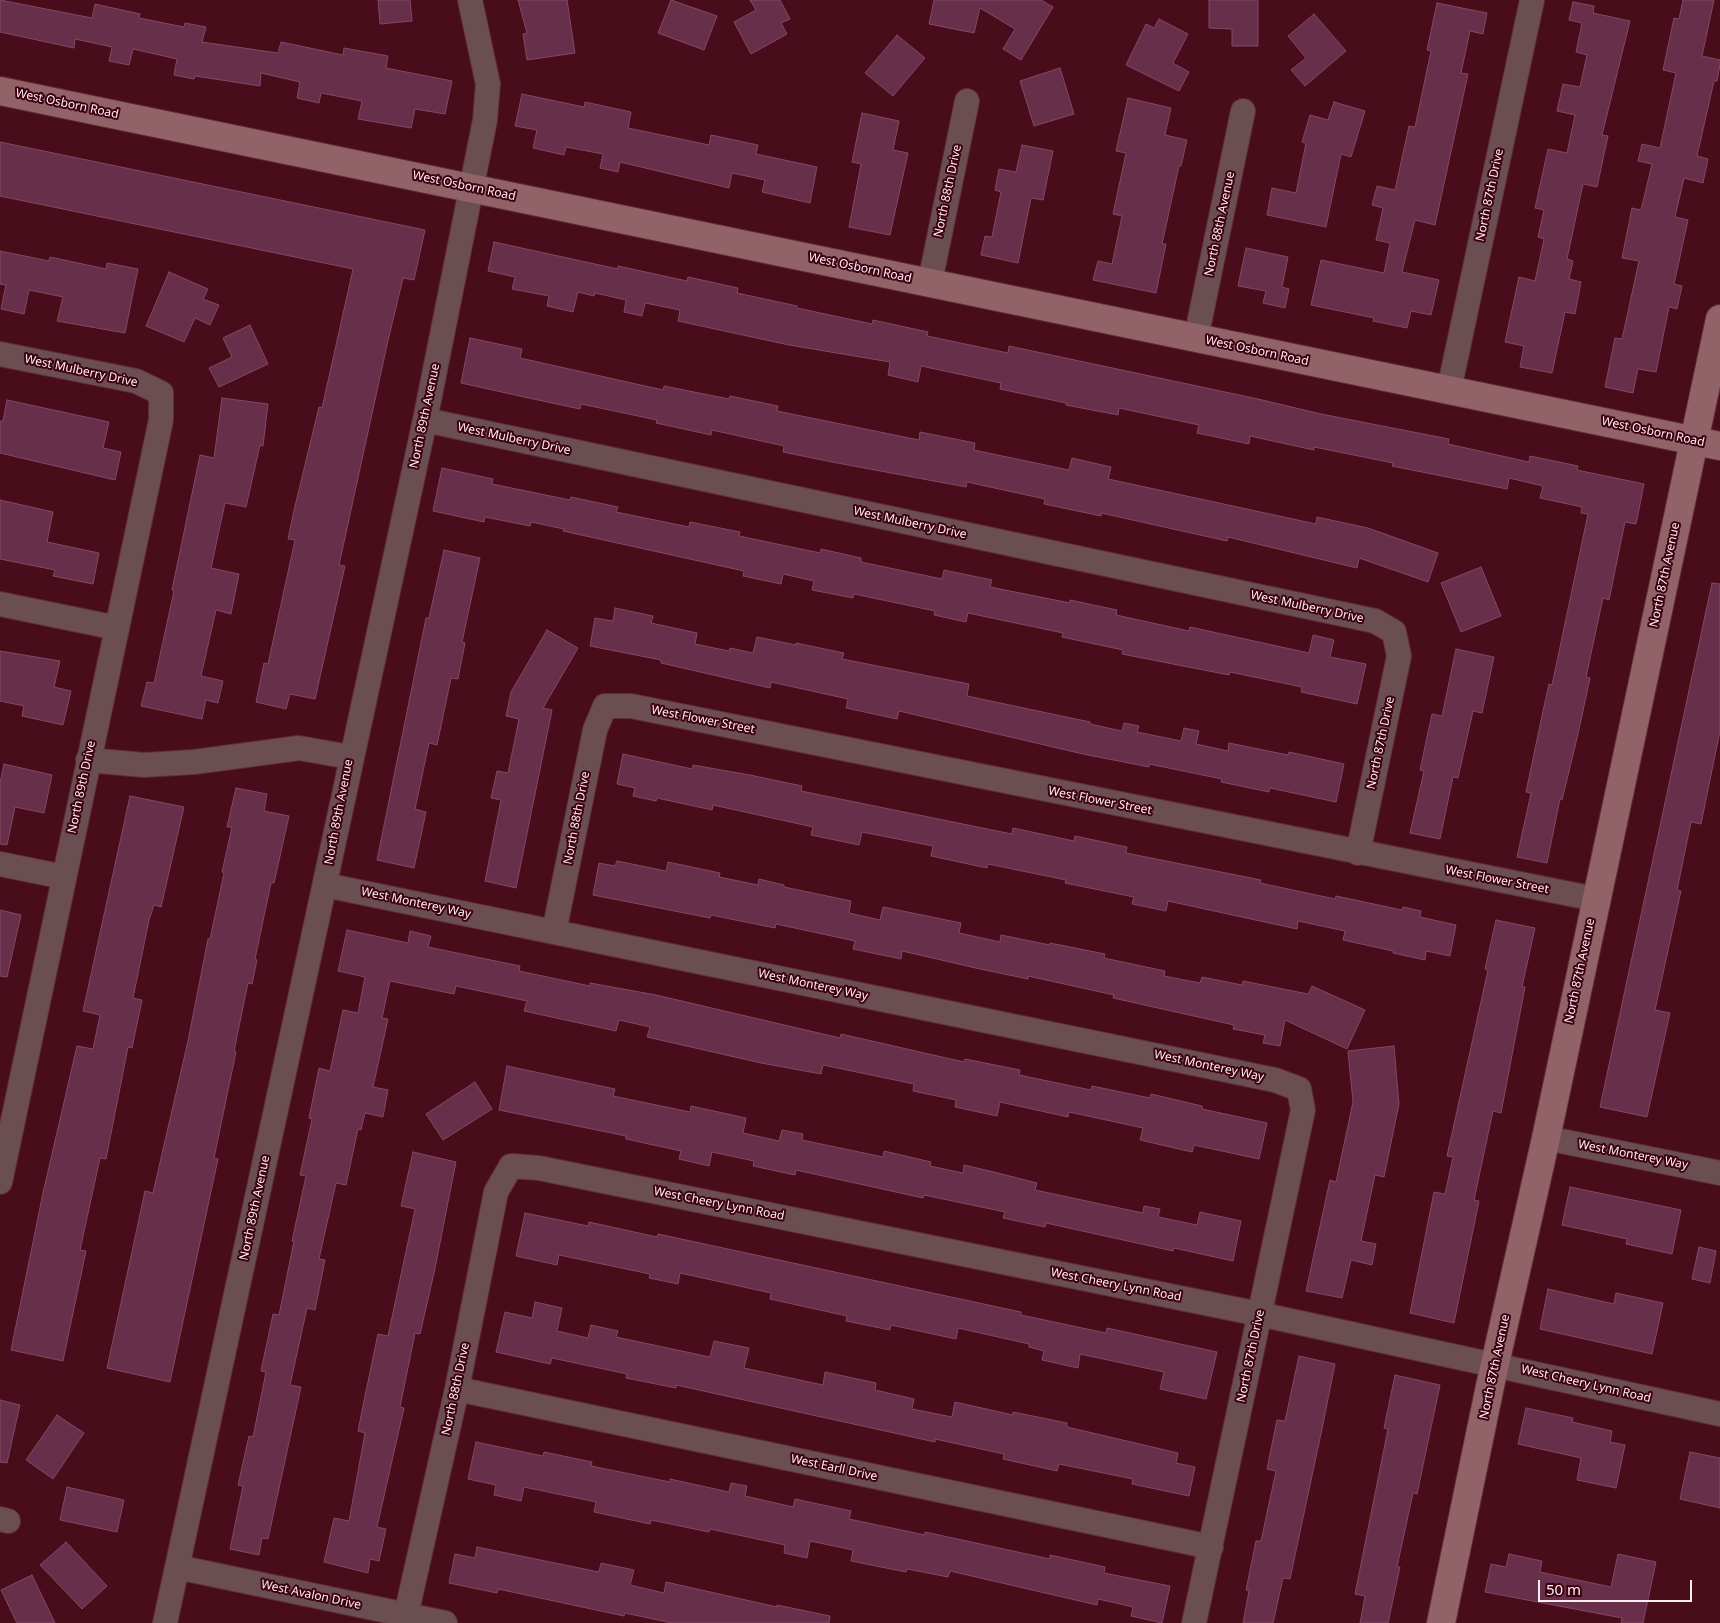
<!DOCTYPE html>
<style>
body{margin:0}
#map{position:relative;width:1720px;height:1623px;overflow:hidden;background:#480c1b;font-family:"Noto Sans",sans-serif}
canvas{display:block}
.scale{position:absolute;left:1538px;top:1580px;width:154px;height:22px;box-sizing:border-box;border:2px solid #feeeef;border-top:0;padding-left:6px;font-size:15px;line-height:18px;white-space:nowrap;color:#feeeef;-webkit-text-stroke:4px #3c0112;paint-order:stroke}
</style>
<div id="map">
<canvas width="1720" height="1623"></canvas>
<div class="scale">50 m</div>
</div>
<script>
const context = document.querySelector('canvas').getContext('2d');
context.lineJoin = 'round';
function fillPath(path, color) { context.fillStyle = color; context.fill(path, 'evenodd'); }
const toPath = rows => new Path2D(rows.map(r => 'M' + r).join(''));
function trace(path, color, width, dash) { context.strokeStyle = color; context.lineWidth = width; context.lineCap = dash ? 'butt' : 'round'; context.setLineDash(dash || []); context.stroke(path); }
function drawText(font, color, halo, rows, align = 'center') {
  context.font = font + ' "Noto Sans",sans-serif'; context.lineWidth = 4; context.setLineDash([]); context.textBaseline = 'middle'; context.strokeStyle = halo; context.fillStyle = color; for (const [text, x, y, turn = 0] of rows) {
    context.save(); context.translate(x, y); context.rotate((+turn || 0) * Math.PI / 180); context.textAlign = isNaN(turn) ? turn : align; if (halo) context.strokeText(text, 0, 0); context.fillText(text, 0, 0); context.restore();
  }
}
const building = toPath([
 [0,0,92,18,95,4,140,14,139,18,184,27,185,23,206,27,202,42,278,53,281,42,343,55,344,48,388,56,386,68,452,81,445,114,415,109,411,128,358,119,362,101,321,93,319,103,297,98,300,82,261,73,260,86,195,76,194,79,174,75,177,59,133,49,129,65,109,61,112,47,75,39,74,48,0,32,0,0],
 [378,0,410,0,412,21,380,24,378,0],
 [518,0,567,0,575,53,527,60,523,34,527,33,518,0],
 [671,0,717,16,704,50,658,33,671,0],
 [750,0,780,0,790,19,781,23,787,34,751,54,734,22,756,10,750,0],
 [934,0,1041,0,1053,7,1021,60,1003,49,1015,29,980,8,974,33,929,24,934,0],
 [1209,0,1258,0,1258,46,1232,46,1232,29,1209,28,1209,0],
 [1683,0,1714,0,1702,56,1720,60,1720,65,1717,81,1714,81,1697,156,1708,159,1703,183,1684,178,1675,217,1688,220,1674,284,1682,286,1677,309,1669,307,1656,372,1638,369,1633,393,1605,387,1615,338,1622,339,1639,261,1622,258,1632,208,1641,210,1652,164,1638,161,1642,144,1660,148,1676,73,1663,70,1674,18,1679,19,1683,0],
 [1573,2,1594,6,1593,13,1630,21,1602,135,1608,136,1597,187,1583,184,1567,259,1573,261,1569,279,1581,282,1575,314,1565,312,1552,373,1520,367,1524,346,1505,342,1519,277,1535,281,1544,239,1538,237,1544,210,1535,208,1548,149,1567,153,1575,115,1557,111,1563,84,1580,87,1587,55,1576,52,1582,23,1569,20,1573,2],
 [1437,3,1487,13,1483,34,1470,31,1461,73,1468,74,1435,225,1415,220,1402,272,1439,280,1431,315,1411,311,1407,328,1373,321,1374,318,1311,305,1321,260,1384,273,1390,243,1376,240,1383,208,1372,205,1377,186,1395,190,1409,126,1415,127,1431,51,1427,50,1437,3],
 [1314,14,1346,51,1305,86,1291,70,1306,58,1288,36,1314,14],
 [1159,19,1188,34,1173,63,1189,72,1179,91,1126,65,1146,24,1154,28,1159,19],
 [897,35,925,58,893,96,865,73,897,35],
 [1060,68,1074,114,1034,126,1020,81,1060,68],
 [522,94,584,107,585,102,631,112,628,128,709,145,711,135,758,145,756,154,817,167,810,203,762,192,765,180,732,173,729,188,620,162,618,172,600,168,603,154,566,147,564,155,533,148,537,130,515,126,522,94],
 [1128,98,1171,108,1165,135,1187,140,1181,166,1179,166,1162,244,1166,244,1156,293,1093,280,1098,261,1112,264,1122,216,1113,214,1126,153,1116,151,1128,98],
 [1334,102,1365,111,1351,157,1341,154,1326,227,1267,215,1272,188,1296,193,1306,143,1302,142,1310,115,1328,120,1334,102],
 [862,113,899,121,893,150,908,153,890,235,849,227,861,164,852,162,862,113],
 [0,142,425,230,414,280,403,278,387,345,339,565,345,566,315,699,290,694,286,709,256,702,264,663,268,664,295,540,288,539,295,506,319,407,322,408,353,269,0,196,0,142],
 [1022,145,1053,151,1043,200,1031,198,1018,263,981,255,985,236,992,237,1001,192,995,190,999,169,1016,172,1022,145],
 [494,242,618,269,618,266,687,281,688,277,738,288,737,293,797,306,797,308,872,324,873,320,928,332,927,336,1008,353,1009,346,1258,399,1321,414,1449,439,1448,444,1529,462,1530,456,1578,466,1577,470,1644,484,1636,524,1625,522,1609,600,1603,598,1586,677,1590,678,1578,734,1562,800,1560,799,1547,863,1517,857,1531,793,1526,792,1543,711,1549,684,1552,685,1588,514,1581,513,1582,507,1540,498,1543,486,1509,478,1507,489,1392,466,1393,463,1314,447,1314,450,1250,436,1249,444,1197,433,1199,425,1119,408,1118,415,1066,405,1066,403,1000,389,1001,383,921,366,918,382,888,375,890,362,789,345,678,321,680,310,645,303,642,316,624,312,626,300,595,293,594,296,578,292,573,312,547,306,549,296,512,289,515,277,488,271,494,242],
 [1246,248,1288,257,1282,287,1289,289,1285,308,1263,303,1266,291,1238,286,1246,248],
 [0,251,49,261,50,257,106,269,107,263,138,269,125,333,57,321,63,297,29,290,24,314,1,309,6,285,0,284,0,251],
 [169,272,208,289,203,299,219,305,210,325,195,318,184,342,146,326,169,272],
 [250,325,268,364,219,387,209,368,232,357,223,338,250,325],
 [470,338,522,349,520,358,663,390,664,386,729,399,730,396,778,406,777,411,919,440,920,432,975,443,974,450,1069,470,1072,458,1111,467,1108,479,1316,524,1317,517,1368,528,1438,553,1428,582,1359,558,1357,568,1228,537,1227,541,1101,513,1101,516,1044,504,1045,499,967,482,966,487,832,462,783,452,784,446,712,430,711,435,656,423,657,420,581,404,580,409,524,397,461,383,470,338],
 [222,398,268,404,263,446,260,445,246,507,225,503,211,568,239,574,231,614,216,610,201,676,223,681,218,703,206,700,202,719,141,706,147,682,154,683,174,591,172,590,200,455,214,458,222,398],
 [7,400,109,422,103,448,121,452,115,480,0,453,0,421,3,421,7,400],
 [442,468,493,479,492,484,570,500,571,497,618,507,616,512,689,527,690,522,740,532,739,536,820,553,821,549,861,558,861,562,942,579,944,570,992,580,990,587,1070,603,1070,600,1117,610,1116,615,1189,631,1190,627,1309,653,1313,635,1334,640,1330,657,1366,664,1357,704,1301,692,1302,687,1230,672,1229,675,1122,654,1123,650,1062,637,1063,633,968,613,966,622,934,615,935,611,854,594,853,598,812,590,814,581,783,574,781,584,743,576,744,571,563,531,564,529,531,522,530,526,485,517,484,522,433,511,442,468],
 [0,500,53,512,47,542,99,553,93,584,53,576,55,570,0,559,0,500],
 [444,550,480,558,462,642,465,643,458,679,451,678,437,745,429,743,415,809,426,812,414,868,377,860,426,618,429,618,444,550],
 [1481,567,1501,616,1461,632,1441,583,1481,567],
 [1712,583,1720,584,1720,731,1701,824,1691,822,1677,890,1681,891,1655,1010,1670,1013,1647,1117,1600,1107,1712,583],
 [615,608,653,616,651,623,697,633,695,644,729,651,730,648,753,653,757,637,796,645,796,643,844,653,842,659,969,684,967,696,1090,722,1090,724,1122,731,1124,723,1139,726,1137,732,1181,741,1184,728,1199,731,1196,744,1228,751,1229,743,1288,755,1289,752,1344,764,1336,802,1270,788,1269,792,1221,782,1222,779,1149,764,1149,767,1083,754,899,711,897,719,846,708,848,699,771,682,770,688,661,663,661,660,590,646,595,618,613,621,615,608],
 [547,630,578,648,543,708,552,710,516,888,485,881,501,800,491,798,497,771,508,773,519,719,506,716,511,692,547,630],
 [1456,649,1494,657,1482,713,1473,711,1458,778,1453,777,1440,839,1410,833,1424,771,1420,770,1432,714,1442,716,1456,649],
 [0,651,60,661,54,687,71,691,63,725,22,716,24,706,0,701,0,651],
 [623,754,692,769,693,765,750,775,802,786,801,791,1012,834,1013,828,1074,841,1075,836,1127,847,1126,853,1261,880,1260,883,1335,899,1336,896,1402,910,1403,907,1421,911,1420,917,1456,925,1450,956,1426,951,1425,960,1393,953,1393,951,1343,940,1345,931,1298,921,1297,929,1168,901,1166,911,1132,904,1134,897,1065,883,1066,880,988,864,987,868,931,856,933,846,862,832,859,845,811,835,813,827,713,805,712,810,657,798,656,801,633,796,635,788,617,784,623,754],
 [4,764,52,775,44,813,15,807,7,845,0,844,0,783,4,764],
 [236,788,267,794,264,811,289,816,274,883,271,883,255,959,257,960,252,984,248,983,234,1051,236,1052,214,1158,218,1159,170,1382,107,1368,145,1191,153,1193,188,1041,208,939,210,939,224,873,222,872,232,827,227,827,236,788],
 [130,796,184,807,161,907,154,905,149,920,133,998,142,1000,132,1048,128,1047,106,1159,100,1158,80,1250,86,1251,63,1361,11,1350,43,1193,77,1046,93,1049,100,1015,83,1011,130,796],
 [617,861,666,871,668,862,720,873,719,877,758,885,759,879,784,885,784,887,851,901,849,913,880,920,883,907,961,923,959,933,1000,942,1001,935,1050,945,1050,943,1105,954,1104,958,1165,971,1164,976,1200,983,1202,977,1242,985,1243,981,1308,994,1312,986,1365,1010,1347,1049,1285,1020,1280,1046,1263,1043,1265,1035,1233,1029,1234,1025,1113,998,1114,995,1028,976,1028,979,980,969,902,951,901,959,853,949,855,941,776,924,775,928,711,915,710,918,593,895,599,863,615,866,617,861],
 [0,910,21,915,7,977,0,976,0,910],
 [1496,920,1535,928,1522,987,1525,987,1501,1113,1493,1111,1474,1200,1479,1201,1454,1323,1410,1313,1434,1192,1445,1194,1453,1157,1447,1156,1488,970,1485,969,1496,920],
 [347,930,408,943,410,931,431,936,428,947,520,966,519,971,590,986,590,983,656,995,840,1038,841,1034,964,1062,965,1059,1020,1070,1019,1075,1091,1090,1092,1086,1150,1098,1151,1094,1202,1106,1202,1109,1267,1123,1259,1159,1194,1145,1192,1152,1140,1140,1143,1128,1069,1112,1068,1117,1000,1102,997,1116,955,1107,956,1100,913,1091,914,1084,823,1065,821,1074,761,1063,647,1037,650,1027,619,1020,616,1031,524,1011,527,1001,456,986,454,994,390,981,382,1018,388,1019,373,1087,388,1090,383,1117,365,1113,361,1130,358,1129,346,1185,336,1183,319,1259,325,1260,315,1310,307,1308,290,1385,301,1387,268,1539,262,1538,259,1555,230,1549,243,1486,238,1485,249,1436,253,1437,266,1372,261,1371,273,1314,279,1315,294,1241,292,1241,306,1176,300,1175,312,1119,309,1118,319,1068,330,1071,343,1010,358,1013,365,977,338,971,347,930],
 [1394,1046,1399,1104,1384,1177,1375,1175,1361,1241,1376,1244,1372,1265,1351,1260,1342,1298,1306,1291,1330,1180,1336,1182,1353,1102,1348,1051,1394,1046],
 [507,1066,615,1089,613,1096,690,1112,691,1106,746,1118,743,1133,779,1141,782,1130,803,1134,802,1140,883,1157,884,1151,931,1162,930,1166,963,1173,964,1165,994,1172,1037,1183,1035,1190,1143,1213,1144,1206,1160,1209,1158,1217,1197,1225,1200,1212,1241,1221,1233,1261,1174,1248,1173,1251,1046,1223,1045,1227,1003,1218,1005,1212,924,1195,923,1198,796,1170,795,1175,753,1166,754,1161,712,1152,709,1166,679,1159,681,1151,626,1139,626,1136,499,1110,507,1066],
 [475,1082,492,1109,443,1140,426,1114,475,1082],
 [413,1152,456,1162,434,1273,420,1334,415,1333,400,1407,404,1408,377,1527,386,1529,379,1561,370,1559,368,1573,324,1562,334,1518,349,1521,365,1433,358,1431,365,1396,378,1334,388,1336,415,1209,401,1206,413,1152],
 [1570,1187,1681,1210,1672,1254,1626,1244,1627,1239,1562,1225,1570,1187],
 [525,1213,588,1226,589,1222,657,1237,658,1234,1021,1312,1021,1315,1106,1333,1107,1328,1217,1352,1206,1399,1160,1389,1164,1372,1080,1354,1078,1368,1042,1360,1044,1351,1029,1347,1029,1344,958,1328,956,1339,891,1325,890,1330,846,1321,847,1316,770,1299,771,1293,680,1273,678,1284,649,1278,650,1274,559,1255,557,1265,516,1256,525,1213],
 [1699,1247,1716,1251,1710,1283,1692,1279,1699,1247],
 [1548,1289,1614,1304,1616,1293,1663,1303,1652,1354,1540,1329,1548,1289],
 [535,1302,562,1308,557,1331,588,1338,591,1325,618,1331,616,1337,710,1357,714,1341,749,1348,744,1368,823,1385,825,1372,876,1383,875,1390,914,1399,912,1409,952,1417,955,1402,1013,1415,1013,1412,1067,1423,1067,1427,1178,1453,1176,1463,1195,1467,1189,1496,1132,1484,1133,1479,1059,1464,1057,1471,1003,1459,1004,1454,935,1439,935,1442,676,1385,676,1388,626,1378,627,1374,552,1358,550,1364,496,1352,505,1312,532,1318,535,1302],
 [1299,1356,1335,1364,1322,1429,1290,1579,1283,1578,1273,1623,1243,1623,1249,1591,1246,1590,1256,1541,1261,1541,1276,1471,1267,1469,1277,1420,1285,1421,1299,1356],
 [1395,1375,1440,1385,1417,1494,1413,1493,1397,1567,1400,1567,1388,1623,1360,1623,1365,1596,1355,1594,1388,1429,1384,1428,1395,1375],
 [0,1400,20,1405,7,1463,0,1462,0,1400],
 [1526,1408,1573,1418,1572,1422,1612,1431,1610,1442,1625,1445,1616,1488,1577,1480,1581,1458,1518,1444,1526,1408],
 [57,1415,84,1433,53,1479,26,1460,57,1415],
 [476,1442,543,1456,544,1452,592,1462,591,1466,670,1482,670,1479,729,1492,731,1483,747,1486,745,1496,793,1507,795,1499,851,1511,849,1519,925,1535,925,1532,1050,1559,1050,1555,1105,1567,1104,1573,1170,1586,1162,1623,1131,1616,1133,1607,1098,1599,1097,1605,950,1571,948,1577,907,1569,906,1572,851,1561,853,1550,810,1541,807,1558,784,1553,785,1545,710,1529,709,1532,651,1520,650,1524,594,1512,596,1502,524,1487,521,1501,494,1495,496,1485,468,1479,476,1442],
 [1690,1452,1720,1458,1720,1508,1680,1499,1690,1452],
 [67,1487,124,1500,117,1532,60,1520,67,1487],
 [66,1542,107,1586,82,1609,40,1565,66,1542],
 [477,1547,599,1572,601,1563,634,1570,630,1585,664,1593,666,1582,777,1607,777,1605,830,1616,829,1623,672,1623,625,1613,624,1616,498,1589,497,1593,449,1583,455,1554,475,1558,477,1547],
 [1509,1554,1542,1561,1540,1572,1611,1587,1618,1554,1656,1562,1643,1623,1621,1623,1622,1618,1485,1592,1491,1564,1506,1567,1509,1554],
 [32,1575,55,1623,17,1623,1,1590,32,1575]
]);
const street = toPath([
 [930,282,967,101],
 [1196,338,1243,111],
 [0,354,136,381,161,393,161,420,0,1182],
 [1449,390,1532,0],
 [425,420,1375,621,1394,632,1399,656,1358,853],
 [0,604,117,628],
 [88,760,144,765,194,762,299,748,350,757],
 [0,864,64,877],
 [325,885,1275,1080,1299,1089,1303,1110,1194,1623],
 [554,932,595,730,605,706,631,706,1595,899],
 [1546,1138,1720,1173],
 [457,1389,1211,1547],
 [0,1519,8,1521],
 [177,1567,445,1623],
 [406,1615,457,1389,496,1192,511,1166,539,1168,1259,1314,1720,1414],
 [165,1623,425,420,485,120,488,84,470,0]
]);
const secondary = toPath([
 [0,91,1720,446],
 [1441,1623,1490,1386,1546,1138,1720,319]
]);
const streetNames = [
 ["West Osborn Road",67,104,12],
 ["West Osborn Road",464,186,12],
 ["North 88th Drive",948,191,-78],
 ["North 87th Drive",1490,195,-78],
 ["North 88th Avenue",1220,224,-78],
 ["West Osborn Road",860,268,12],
 ["West Osborn Road",1257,351,12],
 ["West Mulberry Drive",81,371,12],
 ["North 89th Avenue",425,416,-78],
 ["West Osborn Road",1653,432,12],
 ["West Mulberry Drive",514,439,12],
 ["West Mulberry Drive",910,523,12],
 ["North 87th Avenue",1665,575,-78],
 ["West Mulberry Drive",1307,607,12],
 ["West Flower Street",703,720,11],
 ["North 87th Drive",1381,743,-78],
 ["North 89th Drive",82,787,-78],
 ["West Flower Street",1100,801,11],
 ["North 89th Avenue",339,812,-79],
 ["North 88th Drive",577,818,-79],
 ["West Flower Street",1497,880,11],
 ["West Monterey Way",416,903,12],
 ["North 87th Avenue",1580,971,-78],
 ["West Monterey Way",813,985,12],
 ["West Monterey Way",1209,1066,12],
 ["West Monterey Way",1633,1155,11],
 ["West Cheery Lynn Road",719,1204,11],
 ["North 89th Avenue",255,1208,-78],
 ["West Cheery Lynn Road",1116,1285,11],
 ["North 87th Drive",1251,1356,-78],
 ["North 87th Avenue",1495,1367,-78],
 ["West Cheery Lynn Road",1586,1384,13],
 ["North 88th Drive",456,1389,-78],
 ["West Earll Drive",834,1468,12],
 ["West Avalon Drive",311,1595,12]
];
fillPath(building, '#682f4b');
trace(building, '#844864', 1);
trace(street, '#612c39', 26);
trace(secondary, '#612c39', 30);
trace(street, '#6b4e51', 24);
trace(secondary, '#916368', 28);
drawText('12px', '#feeeef', '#3c0112', streetNames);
</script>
